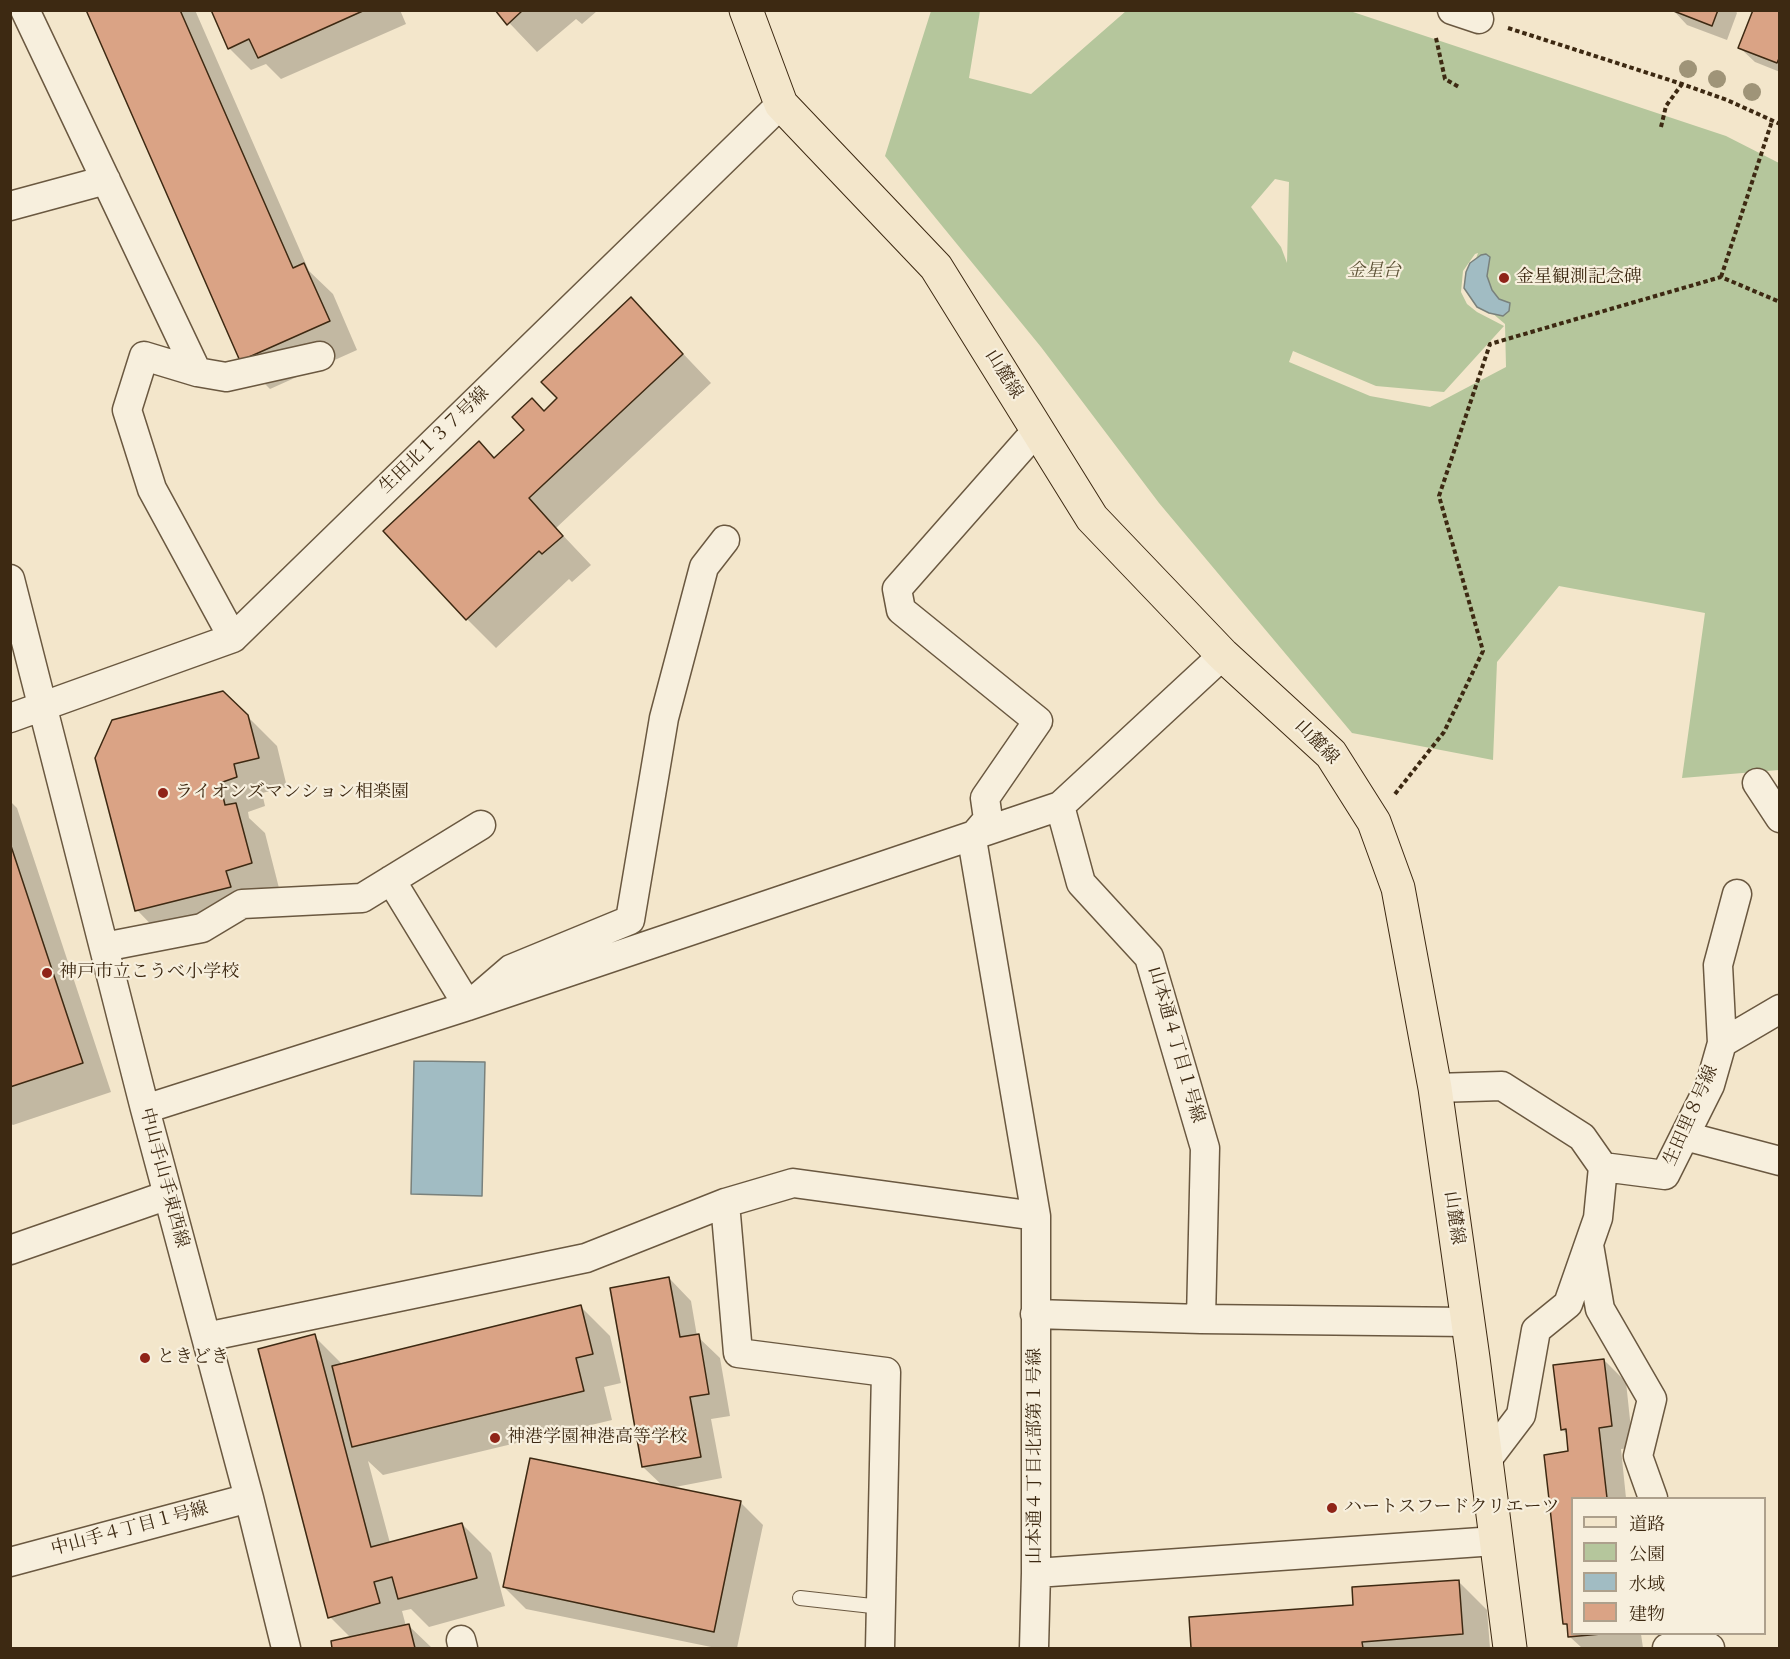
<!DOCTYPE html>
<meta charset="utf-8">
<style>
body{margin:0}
#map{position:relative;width:1790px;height:1659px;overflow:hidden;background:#f3e6cb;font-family:"IM FELL DW Pica","Noto Serif JP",serif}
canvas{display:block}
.frame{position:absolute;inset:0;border:12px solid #3d2912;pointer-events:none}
.legend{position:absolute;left:1571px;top:1497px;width:195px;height:138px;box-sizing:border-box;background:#f7efdd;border:2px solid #ada08c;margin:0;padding:8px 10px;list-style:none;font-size:18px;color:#3d2912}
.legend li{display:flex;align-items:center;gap:12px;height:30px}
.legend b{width:30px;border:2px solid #ada08c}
</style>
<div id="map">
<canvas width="1790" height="1659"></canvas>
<div class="frame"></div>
<ul class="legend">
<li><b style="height:8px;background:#f3e6cb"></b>道路</li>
<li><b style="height:16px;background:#b5c69c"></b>公園</li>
<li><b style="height:16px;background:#a1bcc3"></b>水域</li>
<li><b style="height:16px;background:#daa385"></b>建物</li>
</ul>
</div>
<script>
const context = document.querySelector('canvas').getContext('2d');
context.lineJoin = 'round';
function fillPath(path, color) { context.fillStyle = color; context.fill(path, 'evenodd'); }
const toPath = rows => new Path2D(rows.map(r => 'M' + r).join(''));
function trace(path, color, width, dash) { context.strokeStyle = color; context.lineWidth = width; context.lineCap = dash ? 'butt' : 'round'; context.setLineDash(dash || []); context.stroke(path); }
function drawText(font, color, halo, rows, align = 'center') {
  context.font = font + ' "IM FELL DW Pica","Noto Serif JP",serif'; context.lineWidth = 4.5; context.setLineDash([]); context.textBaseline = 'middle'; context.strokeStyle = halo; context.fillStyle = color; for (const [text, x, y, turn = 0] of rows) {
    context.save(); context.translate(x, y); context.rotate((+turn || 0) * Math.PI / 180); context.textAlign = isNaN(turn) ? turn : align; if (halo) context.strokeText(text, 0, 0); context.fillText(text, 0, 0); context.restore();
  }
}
const green = toPath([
 [1347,10,1726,136,1779,163,1779,770,1682,778,1705,613,1559,586,1497,662,1493,760,1352,733,1159,503,1041,347,885,156,931,11,980,11,969,78,1031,94,1126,11],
 [1275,179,1289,182,1287,263,1281,247,1251,207],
 [1478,253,1465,290,1505,324,1506,367,1430,407,1370,396,1289,362,1293,351,1376,386,1444,392,1504,326,1477,312,1467,304,1461,292,1463,271,1475,254]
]);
const water = toPath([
 [1481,255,1486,254,1490,257,1487,276,1492,290,1499,299,1510,303,1509,311,1503,316,1489,313,1477,307,1464,288,1466,272,1470,263,1481,255],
 [414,1061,485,1062,482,1196,411,1194,414,1061]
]);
const shadow = toPath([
 [88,10,195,10,309,271,333,294,357,350,270,389,241,360],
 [212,10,400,10,406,24,281,79,266,64,251,70,229,48],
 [497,10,596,10,597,11,582,24,576,19,537,52],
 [1673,10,1735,10,1737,13,1727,40,1687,25],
 [1780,10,1780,72,1755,62,1740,48],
 [631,299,711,383,556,528,591,565,572,582,569,579,496,648,467,619,494,459,559,398],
 [247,716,277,746,287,787,262,793,265,806,248,812,249,818,265,833,280,892,259,916,166,940,137,910],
 [10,801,17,808,111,1092,13,1125,10,1123],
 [669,1278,691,1301,697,1336,720,1358,730,1416,711,1419,722,1478,670,1488,741,1503,763,1525,737,1648,716,1648,526,1609,504,1587,664,1487,643,1467],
 [581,1307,610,1336,621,1383,604,1387,612,1420,383,1475,368,1461,390,1543,462,1524,491,1553,505,1606,429,1627,411,1609,402,1611,406,1626,408,1625,432,1648,334,1648,332,1642,351,1638,330,1617,314,1336,343,1365],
 [1604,1360,1626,1382,1633,1448,1621,1449,1626,1498,1572,1498,1572,1634,1641,1634,1643,1648,1582,1648,1570,1637,1569,1628,1564,1623,1570,1453,1568,1435,1562,1429],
 [1458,1581,1487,1610,1490,1648,1193,1648,1191,1619,1355,1607]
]);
const building = toPath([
 [86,10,180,10,293,268,304,263,330,321,240,361,86,10],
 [211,10,365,10,258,58,249,39,228,49,211,10],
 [495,10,523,10,507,25,495,10],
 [1671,10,1718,10,1712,26,1671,10],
 [1753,10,1780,10,1780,56,1777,63,1738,48,1753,10],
 [631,297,683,354,529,498,563,536,542,554,539,551,466,620,383,531,479,441,494,458,524,430,512,417,532,398,544,411,557,398,541,382,631,297],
 [223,691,248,715,259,758,234,764,237,777,220,783,225,805,236,803,252,863,226,871,231,887,135,911,95,758,112,720,223,691],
 [10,843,83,1063,10,1087,10,843],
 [669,1277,680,1337,699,1334,709,1394,690,1397,701,1457,642,1467,610,1288,669,1277],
 [581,1305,593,1354,576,1358,584,1391,352,1447,332,1366,581,1305],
 [315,1334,371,1547,462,1523,477,1578,398,1599,392,1577,374,1582,380,1603,328,1618,258,1349,315,1334],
 [1604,1359,1612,1426,1599,1428,1607,1498,1572,1498,1572,1634,1601,1634,1568,1637,1567,1624,1563,1624,1544,1455,1568,1451,1566,1429,1561,1430,1553,1365,1604,1359],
 [530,1458,741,1501,714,1632,503,1587,530,1458],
 [1459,1580,1463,1634,1362,1642,1363,1648,1191,1648,1189,1617,1353,1605,1352,1587,1459,1580],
 [409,1624,415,1648,332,1648,331,1641,409,1624]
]);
const path = toPath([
 [1508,28,1682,84,1727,100,1780,124],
 [1436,38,1445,79,1459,87],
 [1661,127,1666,106,1682,84],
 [1721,277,1772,121],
 [1395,794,1444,732,1483,651,1439,496,1490,344,1721,277,1780,302]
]);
const service = toPath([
 [800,1598,881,1607]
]);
const minor = toPath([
 [25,10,197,372],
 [1452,10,1479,19],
 [10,206,106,180],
 [10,579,145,1109,249,1498,286,1648],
 [233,638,152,489,127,410,144,356,197,372,226,377,320,356],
 [10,718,233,638,781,104],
 [1757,783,1780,818],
 [1060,806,1081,883,1149,957,1205,1148,1201,1319],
 [391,880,468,1006,511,969,630,920,664,718,704,567,725,540],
 [104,947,202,928,242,904,362,898,481,825],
 [1722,1043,1718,965,1737,894],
 [1435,1088,1502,1086,1582,1137,1603,1167,1665,1175,1710,1085,1722,1043,1780,1009],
 [145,1109,468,1006,1060,806,1223,655],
 [1685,1136,1780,1161],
 [725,1203,738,1353,886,1372,880,1648],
 [1589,1245,1600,1309,1652,1399,1638,1456,1653,1498],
 [10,1250,168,1195],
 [1035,1314,1201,1319,1468,1322],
 [206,1337,586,1258,725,1203,793,1183,1036,1216],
 [1486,1461,1521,1415,1536,1330,1568,1304,1598,1218,1603,1167],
 [10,1562,249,1498],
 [1036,1573,1495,1541],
 [461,1640,463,1648],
 [1034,1648,1036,1573,1036,1216,973,845,976,833,988,819,985,798,1038,721,901,610,897,589,1037,430],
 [1667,1648,1674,1645,1703,1643,1710,1648]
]);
const primary = toPath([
 [746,10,781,104,936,267,1092,518,1223,655,1331,754,1374,822,1398,888,1435,1088,1473,1358,1510,1648]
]);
const trees = [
 [1688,69],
 [1717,79],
 [1752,92]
];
const markers = [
 [1504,278,6,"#8f2418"],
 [163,793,6,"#8f2418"],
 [47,973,6,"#8f2418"],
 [145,1358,6,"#8f2418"],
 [495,1438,6,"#8f2418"],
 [1332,1508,6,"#8f2418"]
];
const parkNames = [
 ["金星台",1374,272]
];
const poiNames = [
 ["金星観測記念碑",1516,278],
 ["ライオンズマンション相楽園",175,793],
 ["神戸市立こうべ小学校",59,973],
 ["ときどき",157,1358],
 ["神港学園神港高等学校",507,1438],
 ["ハートスフードクリエーツ",1344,1508]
];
const streetNames = [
 ["山麓線",1003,375,58],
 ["生田北１３７号線",435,441,-44],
 ["山麓線",1316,743,46],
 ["山本通４丁目１号線",1175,1045,74],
 ["生田里８号線",1692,1116,-66],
 ["中山手山手東西線",163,1178,75],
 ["山麓線",1453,1218,82],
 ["山本通４丁目北部第１号線",1036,1456,-90],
 ["中山手４丁目１号線",130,1530,-15]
];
fillPath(green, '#b5c69c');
fillPath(water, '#a1bcc3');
trace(water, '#79817c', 1.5);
fillPath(shadow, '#0003');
fillPath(building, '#daa385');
trace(building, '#3d2912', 1.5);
trace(service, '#6a5840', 16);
trace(minor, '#6a5840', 31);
trace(primary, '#3d2912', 35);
trace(path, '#3d2912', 4, [4.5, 3]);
trace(service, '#f7efdd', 14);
trace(minor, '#f7efdd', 28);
trace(primary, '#f3e6cb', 33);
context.fillStyle = '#9f9478';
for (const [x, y] of trees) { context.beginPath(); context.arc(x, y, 9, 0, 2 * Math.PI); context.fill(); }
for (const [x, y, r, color] of markers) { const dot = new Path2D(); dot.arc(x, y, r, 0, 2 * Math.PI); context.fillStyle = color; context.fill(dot); trace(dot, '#f7efdd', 2); }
drawText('italic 18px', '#5b5034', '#f7efdd', parkNames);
drawText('18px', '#3d2912', '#f7efdd', poiNames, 'left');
drawText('18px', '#3d2912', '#f7efdd', streetNames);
</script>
